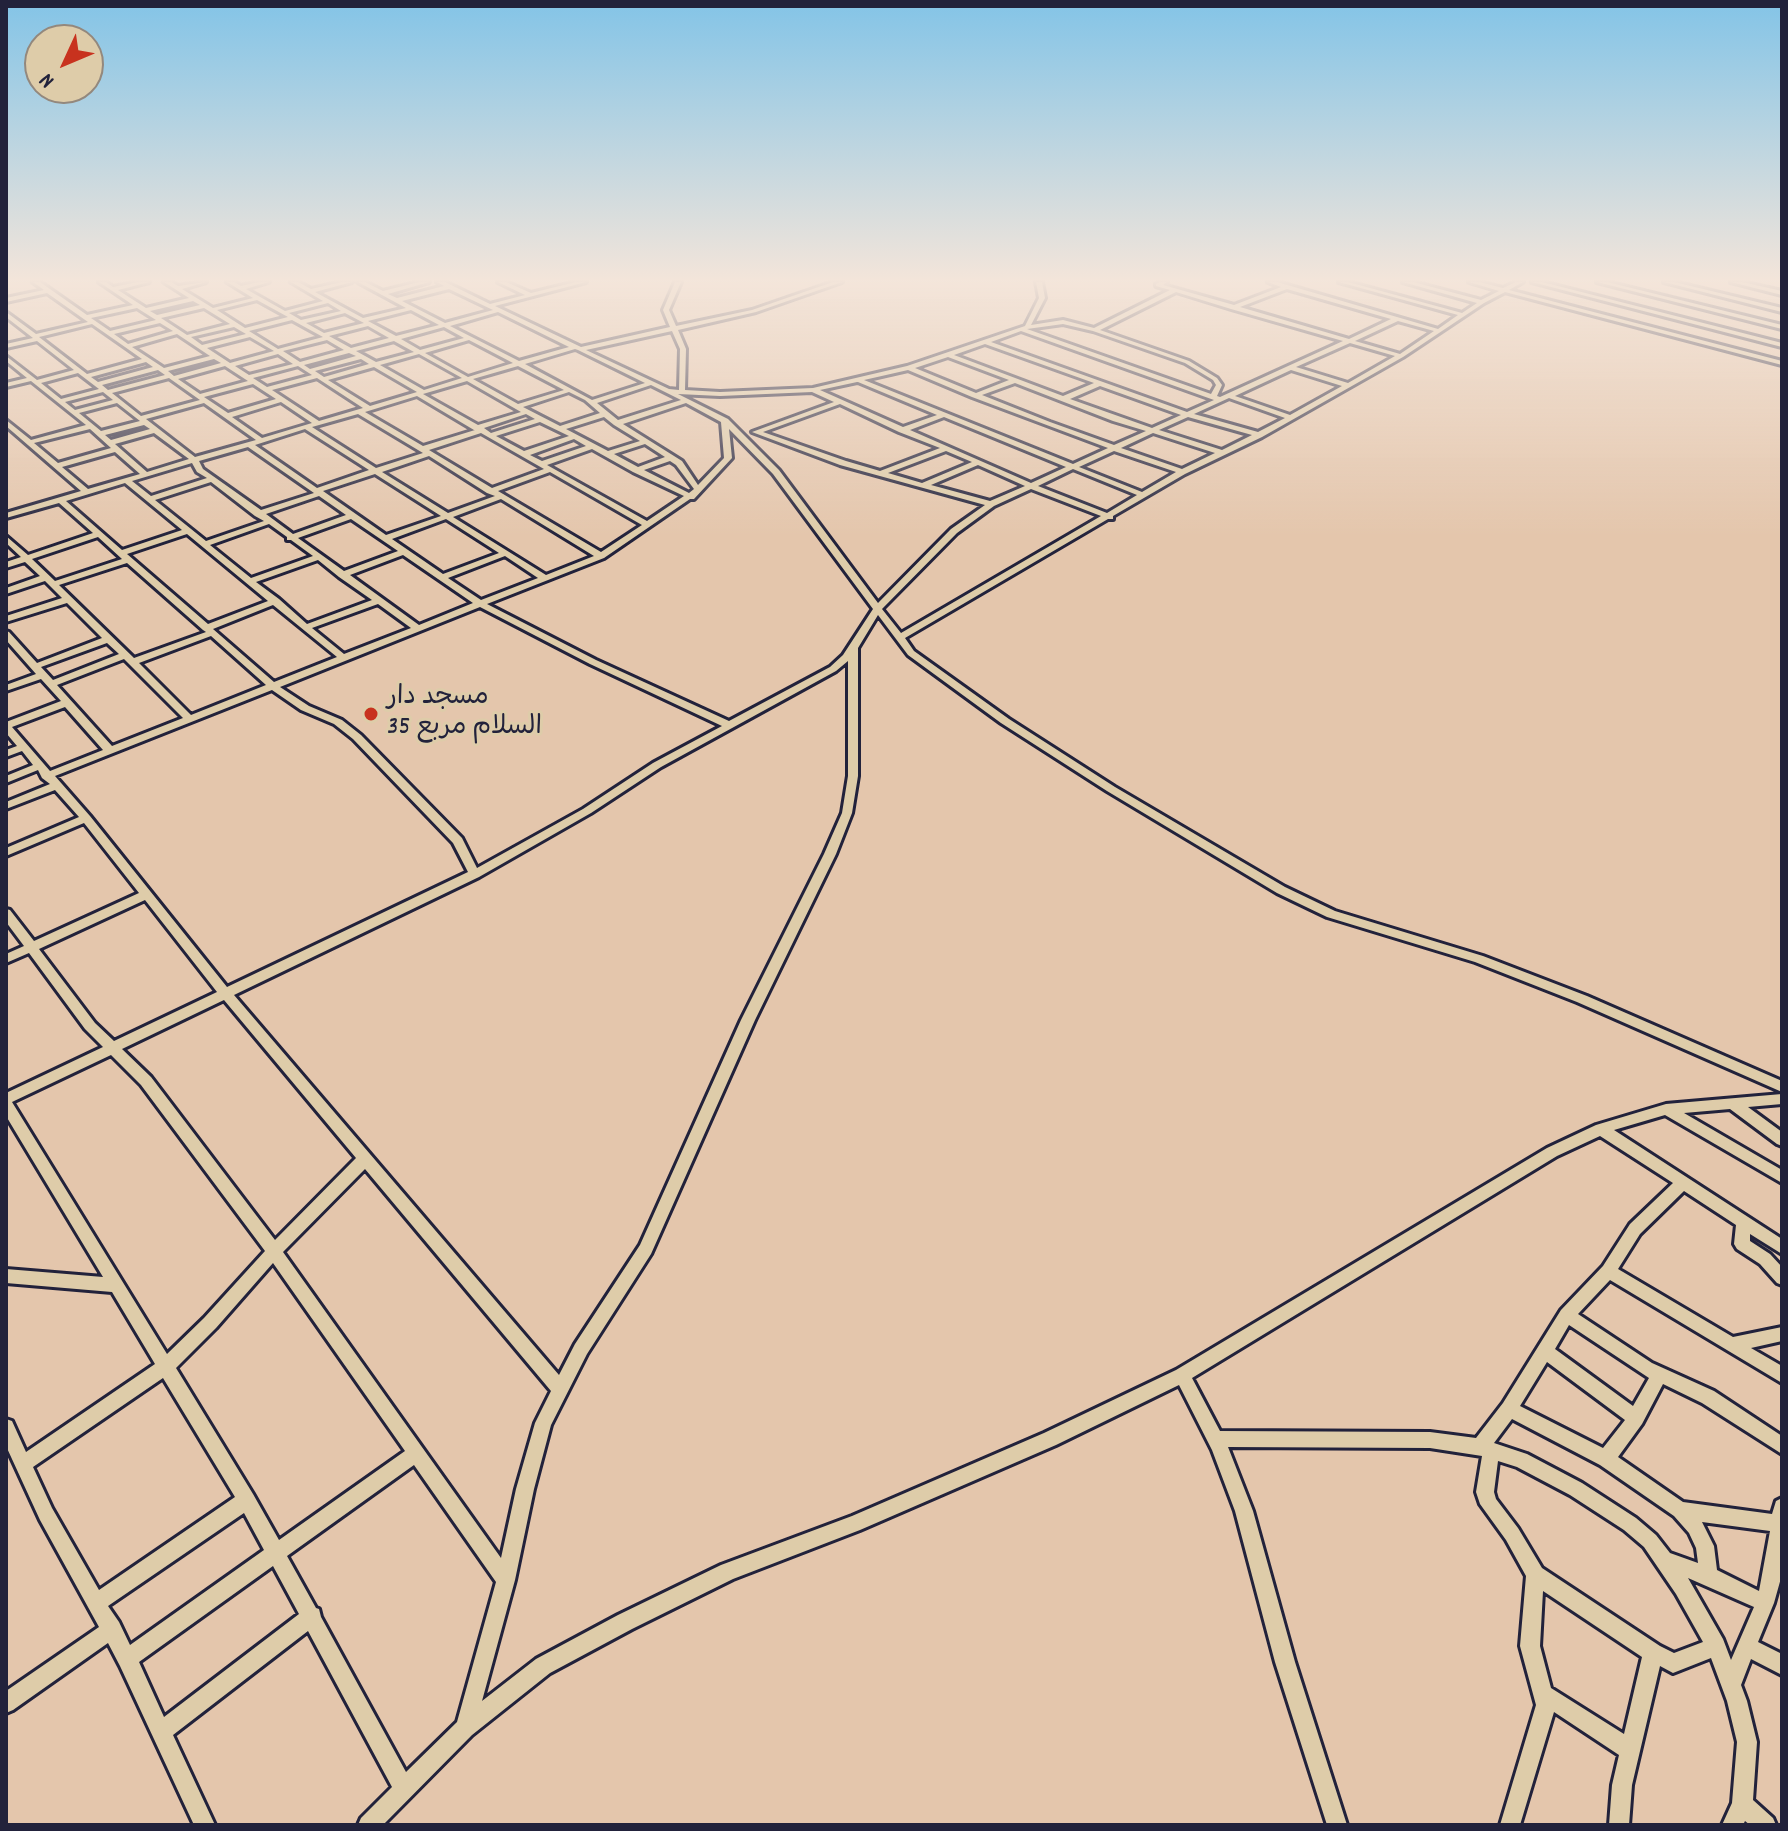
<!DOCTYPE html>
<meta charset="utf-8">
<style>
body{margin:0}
#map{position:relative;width:1788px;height:1831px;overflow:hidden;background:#e4c6ac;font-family:Dekko,sans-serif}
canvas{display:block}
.frame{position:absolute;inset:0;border:8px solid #22223b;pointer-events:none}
.north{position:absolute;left:24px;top:24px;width:80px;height:80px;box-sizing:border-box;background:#decca9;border:2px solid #93887d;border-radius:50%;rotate:226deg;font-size:22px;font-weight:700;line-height:32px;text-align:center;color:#22223b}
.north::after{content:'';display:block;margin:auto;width:28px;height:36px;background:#c8321e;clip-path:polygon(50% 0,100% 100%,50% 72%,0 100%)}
</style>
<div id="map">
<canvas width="1788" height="1831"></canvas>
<div class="frame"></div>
<div class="north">N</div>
</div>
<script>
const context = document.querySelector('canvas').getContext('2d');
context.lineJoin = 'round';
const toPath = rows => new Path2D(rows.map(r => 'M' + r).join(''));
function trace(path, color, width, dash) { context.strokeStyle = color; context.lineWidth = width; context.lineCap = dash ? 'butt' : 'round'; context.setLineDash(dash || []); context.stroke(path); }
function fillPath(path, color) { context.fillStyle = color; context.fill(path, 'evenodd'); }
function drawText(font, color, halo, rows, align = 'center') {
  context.font = font + ' Dekko,"Playpen Sans Arabic",sans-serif'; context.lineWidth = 6; context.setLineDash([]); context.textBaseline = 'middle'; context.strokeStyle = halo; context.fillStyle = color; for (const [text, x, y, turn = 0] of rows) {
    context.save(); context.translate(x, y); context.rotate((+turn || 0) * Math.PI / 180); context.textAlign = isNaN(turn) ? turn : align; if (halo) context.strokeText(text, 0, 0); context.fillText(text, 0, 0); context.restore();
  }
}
const street = toPath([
 [33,282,40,282,87,315,133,305,99,282,106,282,113,287,138,282,149,282,118,290,146,308,189,298,164,282,171,282,178,286,206,282,182,289,213,308,253,298,227,282,234,282,241,286,259,282,269,282,246,289,285,311,323,301,291,282,298,282,311,289,342,282,352,282,315,292,363,318,406,308,358,282,365,282,383,291,419,282,429,282,388,294,397,298,444,286,437,282,445,282,490,304,525,295,498,282,506,282,531,293,576,282,586,282,495,306,581,347,670,327,663,310,675,282,681,282,669,310,676,326,752,310,833,282,842,282,756,312,678,330,686,349,685,390,720,392,813,388,907,366,1025,326,1039,298,1036,282,1042,282,1045,298,1031,325,1063,320,1094,328,1170,290,1156,286,1156,284,1160,282,1167,282,1163,285,1234,305,1281,287,1268,282,1277,282,1438,329,1458,315,1339,282,1348,282,1462,313,1477,303,1403,282,1413,282,1481,300,1499,291,1469,282,1479,282,1503,288,1516,282,1523,282,1509,290,1782,361,1782,365,1505,292,1484,303,1403,357,1262,437,1185,474,1113,516,1113,519,1108,519,905,638,914,651,1009,719,1115,787,1285,887,1335,911,1483,956,1587,996,1782,1081,1782,1092,1577,1002,1475,962,1327,917,1277,893,1107,791,1001,723,908,655,878,615,858,648,858,776,852,813,836,854,755,1020,651,1254,587,1354,551,1425,534,1489,515,1580,482,1701,536,1659,618,1615,721,1565,852,1516,1044,1433,1176,1370,1547,1148,1596,1125,1666,1104,1782,1094,1782,1104,1748,1107,1782,1132,1782,1146,1777,1144,1730,1109,1684,1113,1782,1170,1782,1183,1665,1115,1614,1130,1782,1239,1782,1254,1750,1234,1750,1241,1770,1254,1782,1267,1782,1285,1777,1283,1760,1264,1737,1249,1734,1244,1736,1225,1684,1191,1640,1234,1618,1269,1733,1337,1782,1327,1782,1341,1751,1348,1782,1366,1782,1383,1610,1280,1578,1314,1652,1363,1714,1391,1782,1436,1782,1454,1702,1403,1663,1384,1642,1424,1618,1457,1683,1502,1772,1514,1776,1501,1782,1498,1781,1578,1774,1603,1758,1642,1782,1654,1782,1675,1751,1659,1741,1685,1747,1701,1757,1742,1753,1800,1773,1818,1776,1825,1750,1825,1745,1821,1743,1825,1722,1825,1732,1803,1737,1742,1727,1701,1711,1658,1673,1673,1660,1666,1632,1785,1629,1825,1609,1825,1612,1785,1619,1755,1554,1712,1520,1825,1500,1825,1536,1705,1520,1646,1526,1576,1506,1540,1480,1504,1476,1492,1482,1456,1430,1448,1228,1447,1253,1511,1295,1662,1347,1825,1327,1825,1275,1662,1235,1511,1212,1450,1179,1385,1056,1445,860,1530,733,1579,632,1629,550,1673,472,1735,383,1825,358,1825,361,1818,392,1787,308,1631,173,1735,215,1825,194,1825,120,1666,108,1643,13,1710,6,1713,6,1691,99,1627,40,1520,6,1446,6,1419,12,1421,26,1452,155,1364,112,1292,6,1283,6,1269,103,1277,6,1116,6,1093,103,1047,85,1029,29,953,6,963,6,954,24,946,6,922,6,909,10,910,34,941,139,893,84,823,6,856,6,848,79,817,55,790,6,809,6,802,50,784,42,778,38,770,6,783,6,776,33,765,22,751,6,757,6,750,17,746,6,733,6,722,61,701,41,679,6,691,6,685,36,674,6,640,6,631,9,632,37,663,102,638,67,603,6,622,6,616,62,598,45,581,6,594,6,588,40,576,25,562,6,568,6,562,21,557,6,543,6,536,28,555,93,533,59,503,6,518,6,513,81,491,6,426,6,420,31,440,86,425,31,381,6,387,6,383,27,378,6,361,6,356,37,380,74,370,37,341,6,348,6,344,33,338,6,317,6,312,36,334,88,322,47,293,6,302,6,298,44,290,33,282],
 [449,289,493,310,445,323,402,301,449,289],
 [1287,289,1391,319,1349,339,1240,307,1287,289],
 [1176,292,1231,309,1343,341,1220,397,1217,396,1222,385,1217,378,1189,361,1100,330,1176,292],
 [257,300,288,317,245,328,217,310,257,300],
 [193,301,200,305,157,315,150,311,193,301],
 [328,303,341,311,301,320,289,313,328,303],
 [137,308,156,320,110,331,91,318,137,308],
 [204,308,230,324,187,335,161,318,204,308],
 [411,310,439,325,396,336,368,321,411,310],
 [498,312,569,347,519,361,450,326,498,312],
 [345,313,364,323,324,333,306,323,345,313],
 [292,320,323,337,278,349,249,331,292,320],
 [1398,321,1434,331,1400,354,1355,341,1398,321],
 [160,323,173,331,128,344,114,334,160,323],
 [92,324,125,347,142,359,87,374,39,337,92,324],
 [1063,324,1093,331,1185,363,1213,380,1216,385,1211,394,1027,329,1063,324],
 [368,326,389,338,351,348,329,336,368,326],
 [234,327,246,334,202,345,191,337,234,327],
 [444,327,464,338,420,350,401,339,444,327],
 [672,331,680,349,679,390,669,389,586,350,672,331],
 [1021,331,1214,400,1187,412,991,342,1021,331],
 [177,334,210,356,164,368,132,347,177,334],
 [250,337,274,351,230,363,207,348,250,337],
 [327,340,344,350,300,362,283,351,327,340],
 [469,340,513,363,468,377,425,353,469,340],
 [394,341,414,352,376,362,356,351,394,341],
 [1350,343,1395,356,1348,383,1296,367,1350,343],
 [985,344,1094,383,1063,396,954,355,985,344],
 [575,349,578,350,645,383,592,400,525,364,575,349],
 [349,353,356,356,310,369,304,365,349,353],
 [278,354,293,364,249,375,235,366,278,354],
 [419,354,462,378,424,390,380,365,419,354],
 [948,357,1009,380,976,393,915,368,948,357],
 [214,359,221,363,174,376,168,371,214,359],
 [361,359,369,364,324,377,315,371,361,359],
 [146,362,153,367,98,382,91,377,146,362],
 [225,366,248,381,200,394,178,379,225,366],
 [298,366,312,375,267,387,253,378,298,366],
 [518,366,564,390,518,404,473,379,518,366],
 [374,367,417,392,370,406,328,380,374,367],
 [158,370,165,375,108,390,102,385,158,370],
 [908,370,972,397,1108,448,1073,464,864,380,908,370],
 [1291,370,1342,386,1290,415,1235,396,1291,370],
 [78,373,99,389,61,399,41,383,78,373],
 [169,378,200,400,141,416,112,393,169,378],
 [317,378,363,408,319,421,272,390,317,378],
 [467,381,521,412,478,425,423,394,467,381],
 [857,382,858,382,937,415,903,427,820,390,857,382],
 [1015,383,1113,421,1146,431,1114,445,1050,422,982,395,1015,383],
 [253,384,276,399,228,413,204,397,253,384],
 [651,385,681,400,618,420,597,403,651,385],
 [1100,386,1181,415,1152,428,1070,399,1100,386],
 [103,392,113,400,75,410,65,402,103,392],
 [569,392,585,400,600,413,560,426,523,407,569,392],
 [812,392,834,402,752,432,840,465,985,505,951,529,878,603,779,470,728,419,678,394,720,396,812,392],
 [417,396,474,430,475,430,423,446,365,412,417,396],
 [1229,398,1285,418,1258,432,1194,414,1229,398],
 [281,402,312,423,262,438,232,417,281,402],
 [117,403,140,421,101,431,79,413,117,403],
 [204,403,256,440,195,457,146,419,204,403],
 [686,403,721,422,724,458,698,485,682,461,623,424,686,403],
 [840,404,899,432,940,448,880,471,846,461,763,432,840,404],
 [358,414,423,453,376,468,312,427,358,414],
 [526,414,535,419,491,433,484,428,526,414],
 [604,417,614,425,640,441,608,451,566,429,604,417],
 [944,417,1066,467,1031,483,910,430,944,417],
 [1188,417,1252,435,1222,450,1159,430,1188,417],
 [540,422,569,436,524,451,496,436,540,422],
 [144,425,150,429,111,440,105,435,144,425],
 [90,429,111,448,58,463,34,443,90,429],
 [305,429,369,470,317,488,255,445,305,429],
 [729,429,773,474,873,609,843,655,830,667,729,721,596,660,487,604,604,558,690,499,694,499,732,458,729,429],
 [154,433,189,459,147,472,115,444,154,433],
 [481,433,544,469,492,488,429,450,481,433],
 [1153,433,1215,453,1182,469,1121,448,1153,433],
 [574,439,586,446,542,461,530,455,574,439],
 [645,444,665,457,638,467,614,454,645,444],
 [248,447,314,493,261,510,203,469,199,461,248,447],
 [592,449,633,472,684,496,647,521,547,465,592,449],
 [946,451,972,462,922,483,888,473,946,451],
 [1114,451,1176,472,1142,492,1079,467,1114,451],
 [115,452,140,474,88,489,62,467,115,452],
 [429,456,487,493,495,496,448,513,382,472,429,456],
 [670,461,676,465,694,489,689,493,644,470,670,461],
 [192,463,197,472,207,478,151,496,132,481,192,463],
 [978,465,1025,486,990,501,931,485,978,465],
 [1073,469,1137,495,1107,513,1038,486,1073,469],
 [550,472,642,525,601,552,498,491,550,472],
 [375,474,441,516,386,535,323,491,375,474],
 [211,482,255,516,264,521,206,541,155,500,211,482],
 [125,483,182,530,122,550,66,501,125,483],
 [1031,489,1101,516,901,633,882,609,957,533,994,506,1031,489],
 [319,496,346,515,293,534,266,514,319,496],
 [501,499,594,556,546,575,453,517,501,499],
 [351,519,398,551,344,571,298,538,351,519],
 [446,519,499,553,443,574,392,539,446,519],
 [269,524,287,537,287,540,291,540,313,556,251,578,210,545,269,524],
 [187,534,268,601,208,624,127,554,187,534],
 [98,537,122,559,55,581,32,559,98,537],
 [403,555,473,603,419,625,350,575,403,555],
 [505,556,538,578,481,600,448,578,505,556],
 [318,560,339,577,372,600,307,624,279,599,256,582,318,560],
 [127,563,203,630,206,632,134,658,59,585,127,563],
 [378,604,411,628,344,654,312,628,378,604],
 [273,605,337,657,274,682,213,629,273,605],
 [480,607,590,664,722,726,653,763,583,809,477,868,462,838,361,735,342,720,309,706,280,687,480,607],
 [211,636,266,685,191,715,139,663,211,636],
 [107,643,119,654,53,680,41,667,107,643],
 [124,659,183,718,112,746,57,685,124,659],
 [848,661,848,776,842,813,824,854,741,1020,640,1245,575,1344,559,1375,234,995,479,877,591,813,661,767,836,671,848,661],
 [272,690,301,710,334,724,353,739,453,843,468,872,227,987,90,816,55,776,272,690],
 [65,707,103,750,50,771,12,727,65,707],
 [145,900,217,992,114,1041,95,1023,39,949,145,900],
 [224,1000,356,1158,275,1240,151,1077,122,1049,224,1000],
 [111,1055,141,1085,265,1251,204,1318,167,1354,12,1102,111,1055],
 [1600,1136,1673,1183,1630,1224,1603,1266,1561,1310,1503,1403,1476,1438,1430,1432,1220,1431,1192,1378,1557,1156,1600,1136],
 [365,1169,551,1391,535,1423,516,1489,501,1558,283,1252,365,1169],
 [273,1263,405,1451,279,1540,253,1494,176,1368,216,1328,273,1263],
 [1569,1325,1649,1378,1633,1406,1555,1349,1569,1325],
 [1547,1362,1625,1420,1603,1448,1520,1406,1547,1362],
 [163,1378,235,1497,99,1590,52,1508,33,1467,163,1378],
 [1512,1419,1600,1465,1674,1516,1689,1533,1696,1548,1698,1563,1670,1553,1656,1535,1636,1518,1582,1483,1527,1454,1494,1443,1512,1419],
 [1498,1461,1517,1467,1570,1495,1624,1530,1644,1547,1676,1594,1703,1642,1674,1653,1660,1646,1542,1568,1518,1528,1496,1499,1494,1492,1498,1461],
 [414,1465,496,1582,457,1722,406,1772,321,1617,319,1609,316,1608,287,1556,414,1465],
 [244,1513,264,1550,130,1645,119,1622,108,1606,244,1513],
 [1702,1522,1770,1531,1759,1591,1717,1570,1714,1546,1702,1522],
 [273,1566,299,1614,164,1717,139,1662,273,1566],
 [1688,1578,1754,1607,1731,1660,1723,1639,1688,1578],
 [1543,1591,1642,1657,1624,1734,1551,1688,1540,1646,1543,1591],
 [1532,282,1542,282,1782,343,1782,347,1532,282],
 [1597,282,1607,282,1782,325,1782,329,1597,282],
 [1664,282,1674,282,1782,308,1782,312,1664,282],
 [1731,282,1742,282,1782,291,1782,295,1731,282]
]);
const markers = [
 [371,714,8,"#c8321e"]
];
const poiNames = [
 ["مسجد دار",387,699],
 ["السلام مربع 35",387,729]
];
trace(street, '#22223b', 6);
fillPath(street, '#decca9');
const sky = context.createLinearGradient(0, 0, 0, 538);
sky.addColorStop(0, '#83c4e7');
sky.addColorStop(0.52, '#f3e5da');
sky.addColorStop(1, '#f3e5da00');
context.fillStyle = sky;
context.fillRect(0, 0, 1788, 538);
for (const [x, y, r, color] of markers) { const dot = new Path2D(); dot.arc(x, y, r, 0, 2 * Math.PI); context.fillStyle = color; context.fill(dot); trace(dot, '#decca9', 3); }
drawText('26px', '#22223b', '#decca9', poiNames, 'left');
</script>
